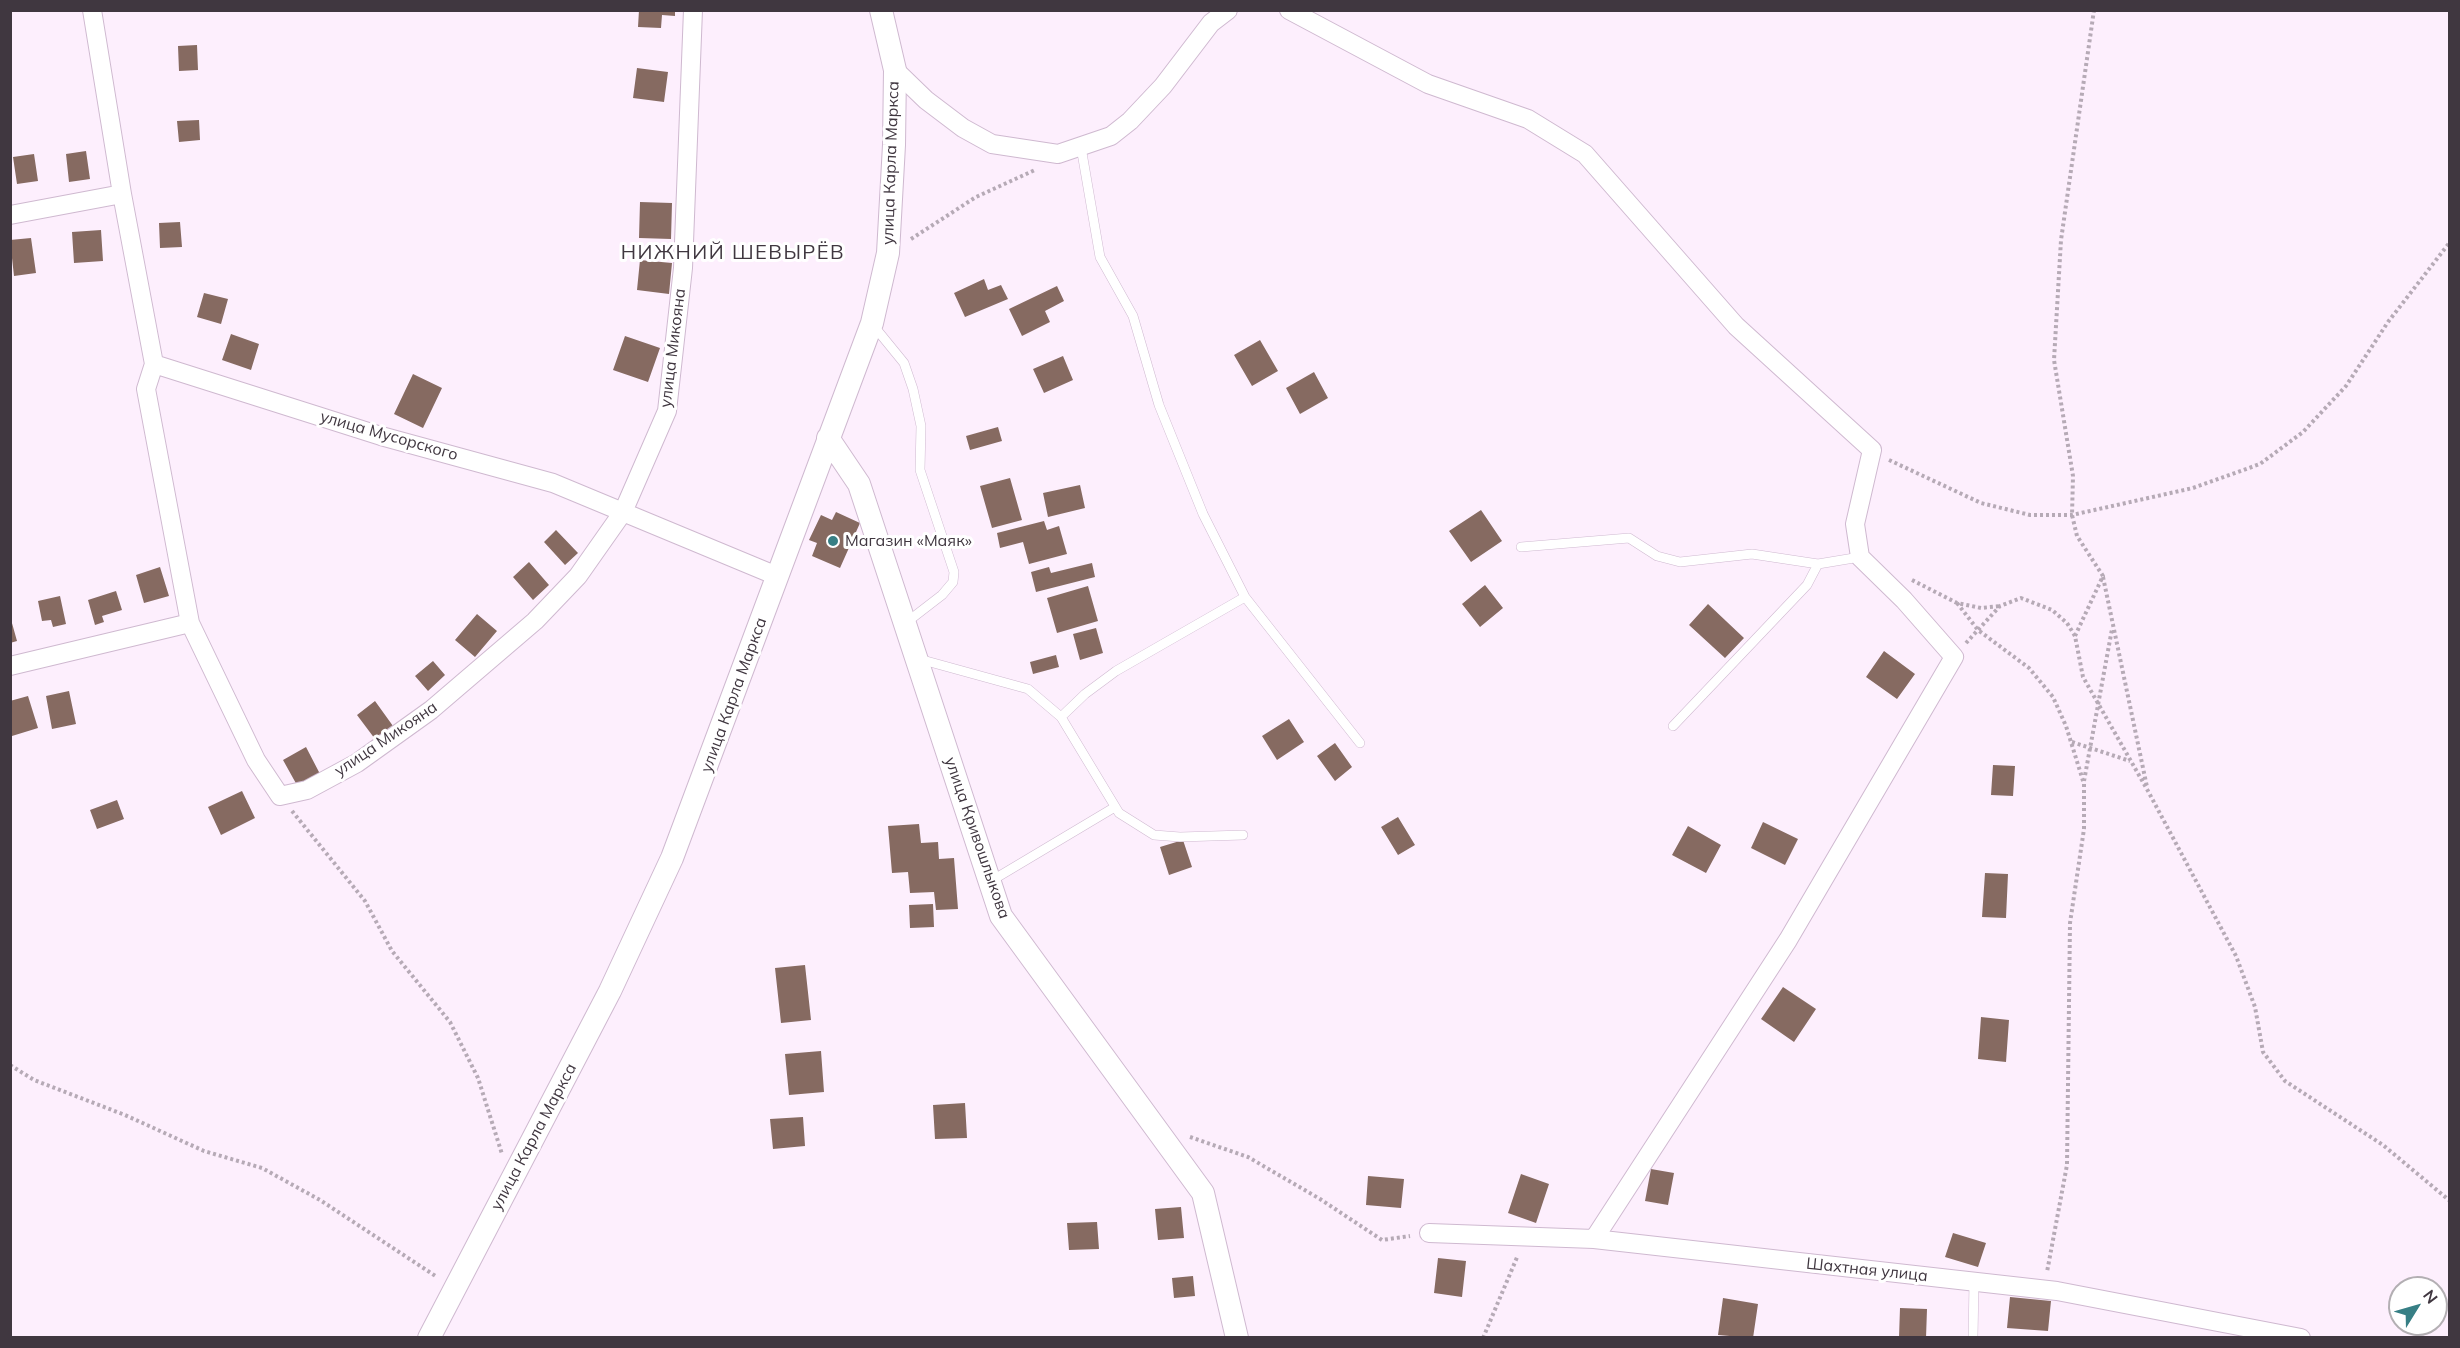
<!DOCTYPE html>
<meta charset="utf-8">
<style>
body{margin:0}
#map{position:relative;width:2460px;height:1348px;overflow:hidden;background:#fdeffd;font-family:Mulish,sans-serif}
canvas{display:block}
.frame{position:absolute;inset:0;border:12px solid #403740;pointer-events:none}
.north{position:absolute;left:2388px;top:1276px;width:60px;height:60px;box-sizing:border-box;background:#fff;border:2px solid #b3afb3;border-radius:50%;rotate:53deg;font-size:16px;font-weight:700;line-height:24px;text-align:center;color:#403740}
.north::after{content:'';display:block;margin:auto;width:21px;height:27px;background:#377f85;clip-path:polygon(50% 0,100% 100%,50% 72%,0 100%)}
</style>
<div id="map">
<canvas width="2460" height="1348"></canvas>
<div class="frame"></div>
<div class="north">N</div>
</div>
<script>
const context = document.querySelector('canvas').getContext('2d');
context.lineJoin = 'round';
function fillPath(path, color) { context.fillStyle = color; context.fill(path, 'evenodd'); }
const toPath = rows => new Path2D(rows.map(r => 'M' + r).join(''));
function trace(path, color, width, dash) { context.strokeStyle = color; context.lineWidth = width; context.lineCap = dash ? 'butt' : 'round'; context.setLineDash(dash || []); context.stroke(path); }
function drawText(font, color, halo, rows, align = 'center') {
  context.font = font + ' Mulish,sans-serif'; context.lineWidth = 6; context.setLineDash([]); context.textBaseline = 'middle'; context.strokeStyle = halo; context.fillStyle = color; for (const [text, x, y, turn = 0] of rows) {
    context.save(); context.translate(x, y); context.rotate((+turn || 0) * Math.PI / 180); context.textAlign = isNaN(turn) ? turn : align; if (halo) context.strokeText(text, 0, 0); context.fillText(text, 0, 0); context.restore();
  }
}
const building = toPath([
 [639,10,675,10,675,16,662,15,661,28,638,27],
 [197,45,198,70,179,71,178,46],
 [637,68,668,72,664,102,633,98],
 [199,120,200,140,179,142,177,121],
 [86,151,90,179,69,182,66,154],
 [34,154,38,181,17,184,13,157],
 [640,202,672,203,671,239,639,238],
 [180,222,182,247,160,248,159,223],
 [101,230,103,261,74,263,72,232],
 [31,238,36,273,14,276,10,240],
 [640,260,672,263,669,294,637,290],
 [984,279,988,290,1001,285,1008,299,965,317,954,293],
 [1057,286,1064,301,1045,311,1050,322,1022,336,1009,309],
 [204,293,228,299,221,324,197,317],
 [231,334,259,344,251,370,222,360],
 [625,336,660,348,648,382,613,370],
 [1260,340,1278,371,1252,386,1234,355],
 [1063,356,1073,380,1044,393,1033,369],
 [1314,372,1328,398,1300,414,1286,388],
 [413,374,442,388,423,428,394,414],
 [998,427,1002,441,970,450,966,436],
 [1010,478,1022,520,992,528,980,486],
 [1080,485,1085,508,1048,517,1043,493],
 [1481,510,1502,541,1471,562,1449,531],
 [836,512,860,523,840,568,812,556,817,543,809,540,821,515,832,520],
 [1044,521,1047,530,1059,526,1067,554,1029,564,1023,542,1000,548,997,533],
 [556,530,578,553,565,565,544,542],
 [529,562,549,585,533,600,513,577],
 [1092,563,1095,577,1036,592,1031,572,1049,567,1051,573],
 [160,567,169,596,144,603,136,575],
 [1485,585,1503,608,1480,627,1462,604],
 [1088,586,1098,621,1057,633,1047,598],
 [116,591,122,610,102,616,104,622,95,625,88,600],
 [60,596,66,624,53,627,51,620,42,621,38,601],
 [1708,604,1744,638,1725,658,1689,625],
 [477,614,497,631,475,657,455,640],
 [10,616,17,641,10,643],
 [1096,628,1103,653,1080,660,1073,634],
 [1884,651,1915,674,1897,699,1866,677],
 [1056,655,1059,667,1033,674,1030,662],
 [433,661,445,675,428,691,415,676],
 [69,691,76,724,52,729,46,696],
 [28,696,38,728,12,736,10,701],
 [375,701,393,726,375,739,357,715],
 [1289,719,1304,742,1277,760,1262,736],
 [1335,743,1352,767,1335,781,1317,756],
 [306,747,320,774,298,787,283,760],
 [1993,765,2015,766,2013,796,1991,795],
 [242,791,255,818,221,835,208,807],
 [117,800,124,819,97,829,90,810],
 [1398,817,1415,845,1398,855,1381,827],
 [1763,822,1798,839,1785,865,1751,848],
 [919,824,921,843,938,842,939,859,954,858,958,909,936,910,934,892,910,893,908,872,892,873,888,826],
 [1688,826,1721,845,1706,873,1672,855],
 [1183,840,1192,867,1169,875,1160,847],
 [1985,873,2008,874,2006,918,1982,917],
 [933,904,934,927,910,928,909,905],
 [805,965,811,1020,781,1023,775,968],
 [1783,987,1816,1009,1794,1042,1761,1019],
 [1981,1017,2009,1020,2006,1062,1978,1059],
 [821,1051,824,1092,789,1095,785,1054],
 [965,1103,967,1138,935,1139,933,1105],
 [803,1117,805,1146,773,1149,770,1119],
 [1651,1169,1674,1173,1668,1205,1645,1201],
 [1521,1174,1549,1184,1536,1223,1508,1213],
 [1368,1176,1404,1179,1401,1208,1366,1205],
 [1181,1207,1184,1238,1158,1240,1155,1209],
 [1097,1222,1099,1249,1069,1250,1067,1223],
 [1953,1233,1986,1243,1978,1267,1945,1257],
 [1438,1258,1466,1261,1462,1297,1434,1293],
 [1193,1276,1195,1296,1174,1298,1172,1278],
 [2010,1297,2051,1301,2048,1331,2007,1328],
 [1723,1298,1758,1304,1753,1338,1718,1335],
 [1900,1308,1927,1309,1926,1338,1899,1338]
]);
const path = toPath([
 [911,239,976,197,1035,170],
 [1889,460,1981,503,2030,515,2072,515,2193,488,2260,464,2303,432,2346,386,2388,322,2450,242],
 [2103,577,2147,787],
 [1912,580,1957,603,1981,608,2000,606],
 [1957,603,1978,630,2029,668,2053,697,2066,726,2084,784,2084,829,2070,923,2067,1165,2047,1272],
 [2075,636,2103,576,2077,536,2072,515,2073,476,2054,360,2061,240,2094,10],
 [1966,643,2000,606,2021,598,2052,610,2067,623,2075,636,2083,677,2148,791,2236,956,2255,1007,2263,1052,2285,1081,2383,1145,2450,1201],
 [2072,742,2130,761],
 [2084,781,2112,629],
 [292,811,365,901,392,951,450,1022,478,1078,502,1154],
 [10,1065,34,1080,125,1115,204,1151,262,1168,320,1200,437,1277],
 [1190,1137,1248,1157,1320,1199,1382,1240,1410,1236],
 [1483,1338,1518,1255]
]);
const service = toPath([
 [1081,147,1100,257,1133,316,1159,405,1203,514,1245,597,1360,743],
 [873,325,904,363,913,389,921,426,920,470,954,572,953,582,942,595,907,622],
 [1521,547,1629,538,1657,556,1680,562,1752,554,1818,564,1860,557],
 [919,659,1028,689,1061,717,1119,813,1154,835,1180,837,1243,835],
 [1061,717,1085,694,1116,671,1245,597],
 [1673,726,1807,585,1818,564],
 [991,881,1115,807],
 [1973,1338,1974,1282]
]);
const minor = toPath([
 [92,10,122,194,154,364,146,389,190,623,256,760,280,796,307,790,357,763,431,710,535,621,578,576,623,512,667,411,683,268,693,10],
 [1289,10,1428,84,1528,119,1585,154,1736,326,1872,450,1855,524,1860,557,1904,600,1954,657,1788,940,1594,1239],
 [895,70,926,100,963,128,992,144,1058,154,1111,136,1130,121,1163,86,1211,23,1228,10],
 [10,215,122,194],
 [154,364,381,436,553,483,777,576],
 [10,666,190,623],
 [1429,1233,1594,1239,2057,1291,2301,1338]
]);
const tertiary = toPath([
 [828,438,859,484,1001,916,1203,1193,1237,1338],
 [429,1338,610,991,672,858,872,323,888,253,894,145,895,70,881,10]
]);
const markers = [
 [833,541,6,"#377f85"]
];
const streetNames = [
 ["улица Карла Маркса",891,163,-88],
 ["улица Микояна",673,348,-83],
 ["улица Мусорского",389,436,16],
 ["улица Карла Маркса",734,695,-70],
 ["улица Микояна",386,739,-34],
 ["улица Кривошлыкова",977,838,71],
 ["улица Карла Маркса",534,1137,-62],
 ["Шахтная улица",1867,1270,6]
];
const poiNames = [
 ["Магазин «Маяк»",845,541]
];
const quarterNames = [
 ["НИЖНИЙ ШЕВЫРЁВ",733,253]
];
fillPath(building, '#866a61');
trace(service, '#cfb9d0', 10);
trace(minor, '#cfb9d0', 20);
trace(tertiary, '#cfb9d0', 24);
trace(path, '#b6aab6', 4, [3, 3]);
trace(service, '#fff', 9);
trace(minor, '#fff', 18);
trace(tertiary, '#fff', 22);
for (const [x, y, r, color] of markers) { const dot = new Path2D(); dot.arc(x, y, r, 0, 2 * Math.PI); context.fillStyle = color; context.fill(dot); trace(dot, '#fff', 2); }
drawText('16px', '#403740', '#fff', streetNames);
drawText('16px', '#403740', '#fff', poiNames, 'left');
context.letterSpacing = '1.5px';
drawText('20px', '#403740', '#fff', quarterNames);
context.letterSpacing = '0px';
</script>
